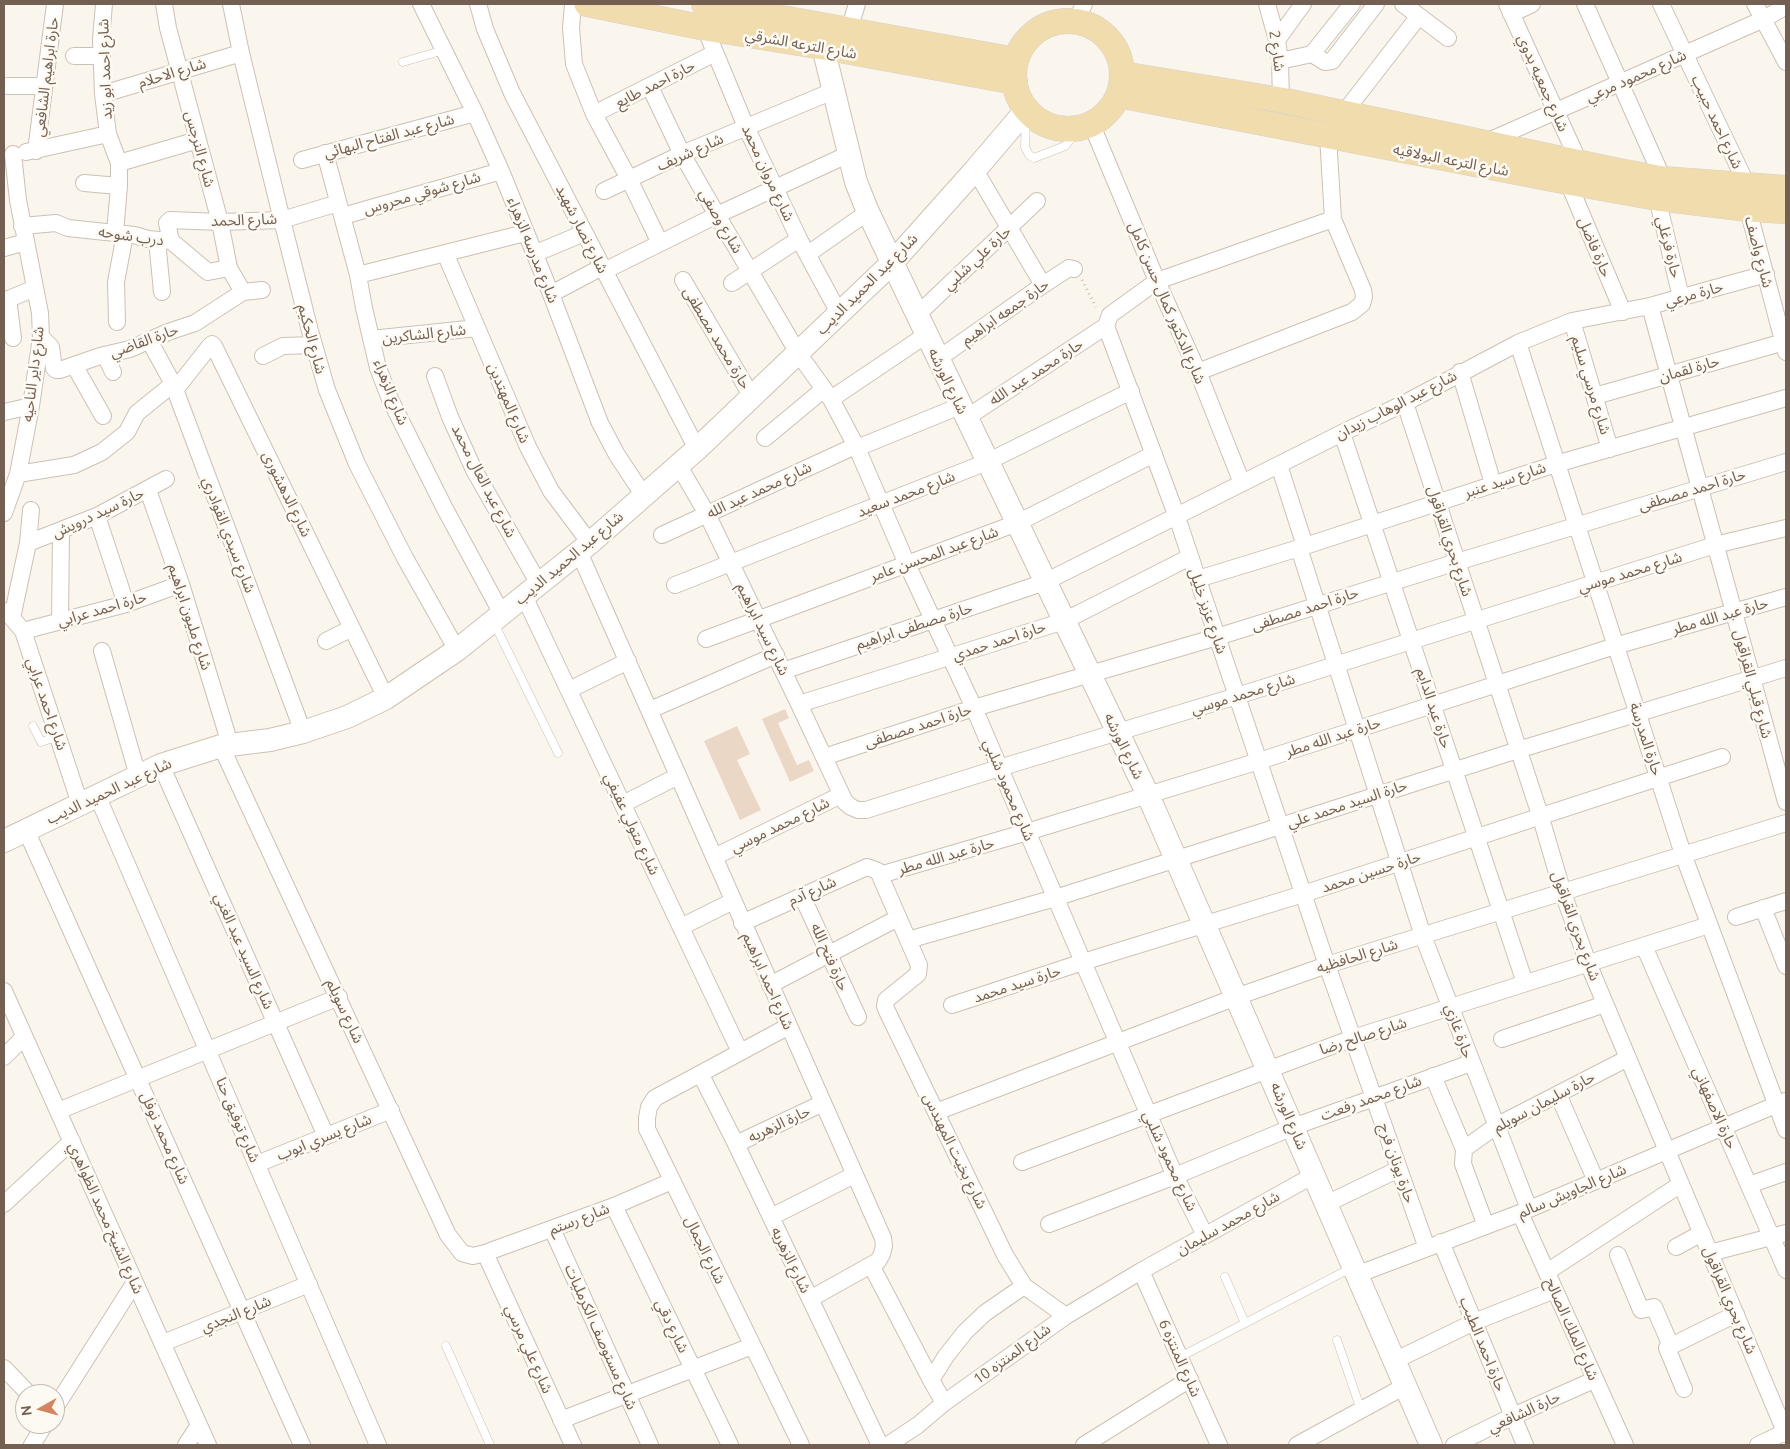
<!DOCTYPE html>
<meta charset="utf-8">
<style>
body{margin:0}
#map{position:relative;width:1790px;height:1449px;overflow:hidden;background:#fbf6ed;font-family:Ubuntu,sans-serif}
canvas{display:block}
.frame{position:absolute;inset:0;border:5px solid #746052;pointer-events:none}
.north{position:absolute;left:15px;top:1384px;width:50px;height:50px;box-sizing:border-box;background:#fdfaf4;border:1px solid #c6bcb3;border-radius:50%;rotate:263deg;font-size:14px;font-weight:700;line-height:20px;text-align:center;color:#746052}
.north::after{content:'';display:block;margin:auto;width:18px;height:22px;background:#d58462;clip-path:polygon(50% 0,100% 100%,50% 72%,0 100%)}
</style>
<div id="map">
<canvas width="1790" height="1449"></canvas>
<div class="frame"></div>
<div class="north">N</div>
</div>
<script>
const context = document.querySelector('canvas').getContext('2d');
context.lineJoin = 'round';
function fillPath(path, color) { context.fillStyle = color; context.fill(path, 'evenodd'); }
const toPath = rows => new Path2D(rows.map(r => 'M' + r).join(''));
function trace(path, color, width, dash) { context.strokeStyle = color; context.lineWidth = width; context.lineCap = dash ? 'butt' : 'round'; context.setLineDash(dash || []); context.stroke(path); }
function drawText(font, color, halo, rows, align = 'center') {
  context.font = font + ' Ubuntu,"Noto Sans Arabic",sans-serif'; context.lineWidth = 5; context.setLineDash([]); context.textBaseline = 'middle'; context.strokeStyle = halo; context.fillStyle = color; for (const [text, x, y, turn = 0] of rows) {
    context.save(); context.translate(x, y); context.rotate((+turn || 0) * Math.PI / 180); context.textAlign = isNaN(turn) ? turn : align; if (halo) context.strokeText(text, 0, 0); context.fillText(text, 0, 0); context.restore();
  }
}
const building = toPath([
 [785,709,789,718,778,723,797,765,809,760,814,771,790,782,762,719],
 [737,726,750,754,737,760,761,810,740,820,704,741]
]);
const path = toPath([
 [1082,280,1096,307]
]);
const lane = toPath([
 [403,62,444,50],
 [1026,119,1025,147,1029,155,1034,158,1065,146,1074,135,1077,128],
 [494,623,558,753],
 [33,726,41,742,58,736],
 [1225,1277,1245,1323],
 [1337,1340,1361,1410],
 [446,1346,490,1445],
 [1180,1357,1351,1268]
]);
const street = toPath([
 [104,4,101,39,103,94,108,134,119,163,119,186,115,233],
 [164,4,168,28,220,222,229,268,243,292],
 [231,4,241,53,282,220,310,331,327,390,357,464,405,558,457,650],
 [421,4,475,113,501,171,551,294,600,423,617,455,644,496],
 [478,4,485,29,512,93,697,449],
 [573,4,571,28,574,64,594,114,629,179,660,243],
 [1267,4,1277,40,1280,61,1281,100],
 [1403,4,1448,38],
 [1507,4,1579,162],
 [1585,4,1663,179],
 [1661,4,1747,185],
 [1755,4,1786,62],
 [1511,14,1532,4],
 [1076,21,1084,4],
 [705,28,746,127,775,188,799,239,839,313],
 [849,30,857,4],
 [1277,40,1303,4],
 [1312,54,1352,4],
 [74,56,102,56],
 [1280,61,1312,54,1325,62,1332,61,1376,4],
 [8,86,44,86],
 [650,87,682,154,717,215,798,353,831,399,857,448,907,564,974,708,1175,1176,1205,1235],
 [103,94,241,53],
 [594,114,715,53],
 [1343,114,1419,16],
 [1091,123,1157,281,1198,372,1242,483],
 [1484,143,1764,19,1786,6],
 [36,151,55,4],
 [26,152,108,134],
 [325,153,358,275,364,308,378,368,390,399,444,507,502,614],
 [302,160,475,113],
 [119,163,198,140],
 [975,170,1043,285],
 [1568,182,1623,312],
 [84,183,119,186],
 [604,191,682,154,833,91],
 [1657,198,1681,297],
 [1748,209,1786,352],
 [343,216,501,171],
 [1333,219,1157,281,1110,315,1106,326,1177,517,1327,965,1427,1248],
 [22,226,56,223,68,228,134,235,148,239,171,241,208,272,229,268],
 [157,240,162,292],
 [171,241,167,223,170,220,220,222,282,220,338,203],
 [4,248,26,242],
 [445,253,528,447,551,491,590,543],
 [534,254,584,233],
 [808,254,868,212],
 [604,271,717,215,849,154],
 [358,275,525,233],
 [683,280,752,397],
 [732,283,799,239],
 [551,294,602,267],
 [8,299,13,338],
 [4,301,35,288],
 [1650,306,1786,802],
 [917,315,1037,201],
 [1572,321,1610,449],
 [117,322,116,282,125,234],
 [41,337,51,347,54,368,56,370,60,370,100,356,130,349,168,332,195,323,243,292,262,290],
 [371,339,477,328],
 [149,340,173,384,303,732],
 [1518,343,1683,854,1786,1130],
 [105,355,113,372],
 [263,356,283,346,314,345],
 [938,359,1043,285,1069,268,1074,269],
 [74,365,103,416],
 [1198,372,1352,312,1362,304,1364,297,1363,290,1333,219,1328,136],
 [1460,372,1493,484],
 [435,376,450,417,474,470,539,584],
 [175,390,209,347,212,344,214,346,386,698],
 [1595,396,1784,342],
 [831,399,926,335],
 [1405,403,1541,818,1563,893,1588,963,1786,1434],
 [4,412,31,406],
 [966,418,1106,326],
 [1342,433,1525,983],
 [765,438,824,389],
 [857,448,960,406],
 [1279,465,1305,546],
 [679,466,707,514,799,704,845,802,851,807,858,810,866,810,999,768,1237,696,1715,545,1786,528],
 [18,474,74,465,102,452,127,432,137,413,173,384],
 [148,490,181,584,230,744],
 [4,513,18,474,31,406,41,337,40,313,18,200,13,154],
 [97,516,126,604],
 [662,535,855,446],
 [28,543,97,516,166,479],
 [1299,548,1423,936,1529,1209],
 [579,552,883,1238,884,1246,882,1254,878,1261,810,1299],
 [1198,579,1299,548,1556,464,1786,398],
 [675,585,987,462,1131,391],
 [524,596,740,1052],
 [4,611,12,618,23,631,80,804],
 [12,618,28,543,31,510],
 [60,622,61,531],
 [23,631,126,604,181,584],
 [706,639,1017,523,1154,454],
 [326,641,352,628],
 [102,651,138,776],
 [783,671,1045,582,1342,433,1405,403,1518,343,1572,321,1650,306,1766,274],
 [569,690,628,661],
 [799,704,1064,621,1190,557],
 [650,710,776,655],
 [221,746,448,1235,462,1253,473,1256,485,1253,614,1206,672,1181],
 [824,757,974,708,1217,637,1457,562,1786,462],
 [161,765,326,1136],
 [97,795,378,1445],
 [623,804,678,776],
 [26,830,302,1445],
 [714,857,841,795],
 [880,875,1027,832,1259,761,1615,646,1786,597],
 [802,896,858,1017],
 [1763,908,1786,966],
 [1736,917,1786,901],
 [742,923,867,867,878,871,919,965,918,974,886,1000,885,1006,887,1011,1005,1255,1024,1286,1066,1316],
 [681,927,733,901],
 [908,940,1055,898,1518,750,1786,668],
 [1644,946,1786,1270],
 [770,985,898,918],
 [4,991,208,1445],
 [952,1005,1083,962,1303,894,1722,757],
 [789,1026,655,1098,649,1107,647,1118,647,1129,652,1139,801,1445],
 [1502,1039,1605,1004],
 [4,1057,24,1037],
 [701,1075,736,1144,880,1445],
 [1433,1076,1464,1149,1463,1164,1486,1226],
 [1558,1094,1596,1181],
 [58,1111,339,997],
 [936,1112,1236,997,1327,965,1786,823],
 [736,1144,823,1103],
 [1464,1149,1496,1126,1628,1058],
 [1022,1162,1353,1038,1709,925],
 [257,1164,391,1110],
 [1749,1185,1786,1172],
 [4,1204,72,1141],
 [1326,1204,1399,1169],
 [614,1206,730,1445],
 [1520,1213,1625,1445],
 [771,1217,854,1175],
 [1049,1224,1175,1176,1293,1127,1471,1063],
 [552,1229,650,1445],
 [1441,1242,1525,1445],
 [1676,1247,1702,1233],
 [485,1253,573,1445],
 [1710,1253,1786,1233],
 [1618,1255,1641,1310,1654,1307,1671,1346],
 [871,1265,931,1380,944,1403],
 [1141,1271,1219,1445],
 [1547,1272,1681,1184],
 [1356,1275,1520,1213,1785,1101],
 [163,1343,309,1284],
 [1394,1361,1474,1322,1555,1290],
 [4,1368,29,1394],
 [931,1380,946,1356,965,1332,985,1313,1024,1286],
 [1684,1389,1667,1348,1736,1314],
 [55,1408,135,1282],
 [561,1420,752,1346],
 [32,1445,45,1424],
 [186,1445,199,1425],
 [888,1445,918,1425,944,1403,1066,1316,1141,1271,1314,1175],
 [1084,1445,1190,1379],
 [1297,1445,1405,1386],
 [1454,1445,1513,1416,1594,1380],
 [1758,1445,1785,1432]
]);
const secondary = toPath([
 [823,47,856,182,868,212,1148,795,1431,1445],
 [4,841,161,765,221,746,270,740,303,732,347,717,386,698,457,650,590,543,697,449,892,263,975,170,1027,109]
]);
const primary = toPath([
 [587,4,705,28,823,47,1015,82],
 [704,4,1016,60],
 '1014 75a54 54 0 1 1 108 0a54 54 0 1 1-108 0Z',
 [1122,74,1281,100,1619,171,1663,179,1786,188],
 [1118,95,1568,182,1657,198,1748,209,1786,211]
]);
const streetNames = [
 ["شارع الترعه الشرقي",801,44,10],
 ["شارع 2",1277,51,82],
 ["شارع احمد ابو زيد",105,69,-92],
 ["شارع الاحلام",172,73,-17],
 ["شارع محمود مرعي",1636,76,-24],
 ["حارة ابراهيم الشافعي",46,77,-83],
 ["شارع جمعيه بدوي",1543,83,66],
 ["حارة احمد طايع",655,84,-27],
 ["شارع احمد حبيب",1717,122,65],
 ["شارع عبد الفتاح البهائي",389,136,-15],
 ["شارع النرجس",200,149,75],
 ["شارع شريف",690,152,-24],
 ["شارع الترعه البولاقيه",1451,160,11],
 ["شارع مروان محمد",768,173,65],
 ["شارع شوقي محروس",422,193,-16],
 ["شارع الحمد",244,220,-2],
 ["شارع وصفي",721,221,60],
 ["شارع نصار شهيد",582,229,63],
 ["درب شوحه",131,236,8],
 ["حارة فاضل",1595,247,67],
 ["حارة فرغلي",1669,247,76],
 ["شارع مدرسه الزهراء",533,250,68],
 ["شارع واصف",1759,252,75],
 ["حارة علي شلبي",977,258,-43],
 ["شارع عبد الحميد الديب",867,284,-45],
 ["حارة مرعي",1694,294,-15],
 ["شارع الدكتور كمال حسن كامل",1167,303,67],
 ["حارة جمعه ابراهيم",1005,312,-35],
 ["شارع الشاكرين",424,334,-6],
 ["حارة محمد مصطفى",717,338,59],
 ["شارع الحكيم",312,339,75],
 ["حارة القاضي",144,341,-20],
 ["حارة لقمان",1689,369,-16],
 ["حارة محمد عبد الله",1036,372,-33],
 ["شارع داير الناحيه",33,374,-83],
 ["شارع الورشه",948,381,64],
 ["شارع مرسي سليم",1591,385,73],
 ["شارع الزهراء",391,392,68],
 ["شارع المهتدين",509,403,67],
 ["شارع عبد الوهاب زيدان",1396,405,-27],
 ["شارع سيد عنبر",1505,480,-18],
 ["شارع عبد العال محمد",484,481,63],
 ["شارع محمد عبد الله",759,490,-25],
 ["حارة احمد مصطفى",1692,490,-17],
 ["شارع الدهشورى",287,494,64],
 ["شارع محمد سعيد",906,494,-21],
 ["حارة سيد درويش",98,513,-25],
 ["شارع سيدي القوادري",229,535,69],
 ["شارع بحري القراقول",1450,541,72],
 ["شارع عبد المحسن عامر",934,554,-20],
 ["شارع عبد الحميد الديب",569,558,-40],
 ["شارع محمد موسي",1630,572,-17],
 ["حارة احمد عرابي",102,609,-16],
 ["حارة احمد مصطفى",1305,609,-18],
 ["شارع عزيز خليل",1208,611,71],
 ["حارة عبد الله مطر",1720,616,-16],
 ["شارع مليون ابراهيم",190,617,72],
 ["حارة مصطفى ابراهيم",914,626,-18],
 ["شارع سيد ابراهيم",763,629,64],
 ["حارة احمد حمدي",999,641,-18],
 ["شارع قبلي القراقول",1753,684,75],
 ["شارع محمد موسي",1243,694,-17],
 ["شارع احمد عرابي",47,704,71],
 ["حارة عبد الدايم",1434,708,72],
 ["حارة احمد مصطفى",918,726,-18],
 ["حارة عبد الله مطر",1333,737,-18],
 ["حارة المدرسة",1646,739,72],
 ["شارع الورشه",1124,746,64],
 ["شارع محمود شلبي",1009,790,67],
 ["شارع عبد الحميد الديب",109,791,-25],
 ["حارة السيد محمد علي",1347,804,-18],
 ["شارع متولي عفيفي",632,824,65],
 ["شارع محمد موسي",780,825,-26],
 ["حارة عبد الله مطر",946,856,-16],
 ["حارة حسين محمد",1371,872,-18],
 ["شارع آدم",812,891,-24],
 ["شارع بحري القراقول",1576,926,70],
 ["شارع السيد عبد الغني",244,951,66],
 ["شارع الحافظيه",1357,956,-17],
 ["حارة فتح الله",830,957,66],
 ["شارع احمد ابراهيم",768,981,66],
 ["حارة سيد محمد",1017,984,-18],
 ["شارع سويلم",345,1011,65],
 ["حارة غازي",1459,1031,70],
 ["شارع صالح رضا",1363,1036,-18],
 ["شارع محمد رفعت",1371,1098,-20],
 ["حارة سليمان سويلم",1544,1102,-28],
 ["حارة الاصفهاني",1715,1108,66],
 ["شارع الورشه",1289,1116,67],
 ["شارع توفيق حنا",238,1120,67],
 ["حارة الزهريه",779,1124,-25],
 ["شارع يسري ايوب",324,1137,-22],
 ["شارع محمد نوفل",165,1138,66],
 ["شارع بخيت المهندس",955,1151,64],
 ["شارع محمود شلبي",1170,1161,65],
 ["حارة يونان فرج",1397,1163,71],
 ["شارع الجاويش سالم",1572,1191,-23],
 ["شارع الشيخ محمد الظواهري",106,1218,66],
 ["شارع رستم",579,1219,-21],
 ["شارع محمد سليمان",1228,1223,-29],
 ["شارع الجمال",705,1250,64],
 ["شارع الزهريه",791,1260,64],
 ["شارع بحري القراقول",1730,1300,67],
 ["شارع النجدي",236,1314,-22],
 ["شارع دقي",672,1326,64],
 ["شارع الملك الصالح",1572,1329,66],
 ["شارع مستوصف الكرمليات",601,1337,66],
 ["حارة احمد الطيب",1483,1344,68],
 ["شارع علي مرسي",529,1349,66],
 ["شارع المنتزه 10",1012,1354,-36],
 ["شارع المنتزه 6",1180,1358,66],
 ["حارة الشافعي",1524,1412,-25]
];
fillPath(building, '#ebd7c6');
trace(lane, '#ccc0b4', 9);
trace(street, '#ccc0b4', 18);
trace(secondary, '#cec1b2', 24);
trace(primary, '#d8d2cf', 26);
trace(path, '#d2bdab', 3, [1, 4]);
trace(lane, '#fff', 8);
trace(street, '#fff', 16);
trace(secondary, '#fff', 22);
trace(primary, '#f1dcae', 25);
drawText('15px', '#746052', '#fdfaf4', streetNames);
</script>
